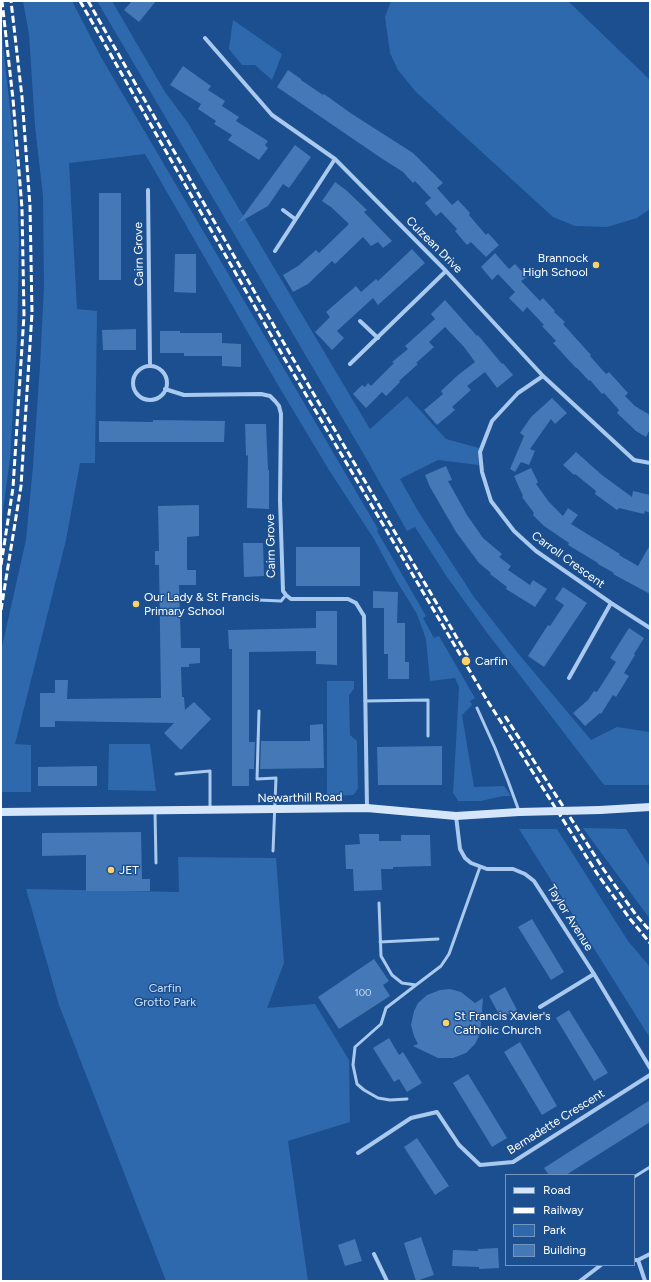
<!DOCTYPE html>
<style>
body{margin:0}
#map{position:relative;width:651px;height:1282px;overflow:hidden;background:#1b4f8f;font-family:Figtree,sans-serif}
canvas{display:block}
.frame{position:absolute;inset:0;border:2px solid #fff;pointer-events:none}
.legend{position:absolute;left:505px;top:1174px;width:130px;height:92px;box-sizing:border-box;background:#1b4f8f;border:1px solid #7695bc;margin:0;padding:5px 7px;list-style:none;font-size:12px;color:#fff}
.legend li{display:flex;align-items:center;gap:8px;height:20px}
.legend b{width:20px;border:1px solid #7695bc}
</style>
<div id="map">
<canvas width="651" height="1282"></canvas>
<div class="frame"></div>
<ul class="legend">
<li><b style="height:5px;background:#d6e6fa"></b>Road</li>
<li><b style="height:5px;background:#fff"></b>Railway</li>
<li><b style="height:11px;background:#2e69ad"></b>Park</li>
<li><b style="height:11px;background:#4478b7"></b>Building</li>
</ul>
</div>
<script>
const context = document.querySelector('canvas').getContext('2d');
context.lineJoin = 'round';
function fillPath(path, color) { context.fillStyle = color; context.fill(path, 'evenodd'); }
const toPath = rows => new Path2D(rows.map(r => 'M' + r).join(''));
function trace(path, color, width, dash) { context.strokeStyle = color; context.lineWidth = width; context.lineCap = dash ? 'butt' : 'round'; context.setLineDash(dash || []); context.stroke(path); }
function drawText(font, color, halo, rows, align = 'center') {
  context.font = font + ' Figtree,sans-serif'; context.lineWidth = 3; context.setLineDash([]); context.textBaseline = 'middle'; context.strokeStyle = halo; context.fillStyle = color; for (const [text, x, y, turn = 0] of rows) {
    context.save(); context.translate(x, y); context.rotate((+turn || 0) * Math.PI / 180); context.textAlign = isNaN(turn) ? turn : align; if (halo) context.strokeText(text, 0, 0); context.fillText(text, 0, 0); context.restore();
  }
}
const green = toPath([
 [23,1,72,1,101,57,378,529,377,531,426,616,423,618,434,638,439,636,475,698,470,701,472,705,462,715,474,787,504,786,511,796,503,796,481,801,458,801,454,794,453,794,456,742,459,687,455,678,430,681,426,639,417,614,396,580,374,539,329,470,278,385,145,154,69,163,77,309,97,311,95,463,80,463,66,540,15,744,31,745,31,792,1,792,1,651,26,540,33,466,40,366,44,287,43,196,35,126,29,34],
 [97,1,112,1,165,92,188,123,370,429,407,396,446,439,479,448,478,453,479,465,438,460,400,479,418,511,474,597,517,652,591,740,617,727,650,732,650,785,604,785,485,630,445,574,415,527,407,531,366,458],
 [391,1,568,1,650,80,650,209,637,218,607,227,575,226,553,217,416,92,398,70,390,53,385,17],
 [233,20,282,54,272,80,255,65,242,65,229,49],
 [1,26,17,173,19,244,17,341,10,459,1,525],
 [327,681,354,681,354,689,349,695,350,735,357,741,358,788,355,793,353,795,327,796],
 [109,744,150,744,156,791,108,790],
 [583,828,626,829,650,867,650,919],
 [519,829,557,829,628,941,650,967,650,1038],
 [178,857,276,858,284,963,267,1008,315,1004,349,1060,350,1122,288,1141,308,1281,166,1281,59,1005,26,889,179,892]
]);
const building = toPath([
 [132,1,156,1,139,22,124,10],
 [183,66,211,86,208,90,225,101,222,106,239,117,236,121,268,141,265,145,268,148,259,160,228,140,232,135,214,124,216,121,198,109,201,104,170,85],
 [288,70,301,79,301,80,323,95,324,94,352,114,413,153,443,183,437,188,452,205,458,200,470,213,469,215,486,235,488,233,499,245,486,257,471,242,467,245,455,231,457,229,441,212,436,216,425,203,431,198,415,181,413,183,403,172,381,158,277,87],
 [295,145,311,157,289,188,283,184,268,206,238,223],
 [335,182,346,190,367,210,364,212,392,241,383,248,378,242,371,246,363,237,335,264,332,261,308,284,293,292,283,275,298,266,316,250,319,253,349,224,331,207,322,201],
 [99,193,121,193,121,280,99,280],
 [412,249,425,263,378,305,373,298,337,331,344,338,332,350,315,332,330,317,326,312,356,286,361,292,376,279,378,281],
 [495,253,509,269,515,264,527,277,521,281,540,301,543,298,555,311,554,312,565,322,563,324,591,355,590,356,606,374,609,372,628,393,625,396,635,406,650,415,650,429,646,437,636,431,617,413,619,410,604,393,602,394,590,380,589,381,577,368,576,368,553,343,556,341,542,326,544,325,527,307,523,312,509,298,515,292,498,274,492,280,481,267],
 [175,254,196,254,196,293,174,292],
 [445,300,477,336,478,335,502,364,503,363,513,375,497,388,485,372,467,386,471,390,452,407,455,410,437,425,424,410,443,394,441,391,458,375,475,362,464,347,445,327,429,342,434,347,416,363,418,364,399,381,400,382,386,396,382,392,366,408,353,394,362,385,365,387,368,383,371,386,394,363,392,362,408,349,405,346,435,319,431,314],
 [136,329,136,350,103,350,102,330],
 [160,331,180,331,180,333,222,333,222,343,241,344,241,367,222,366,222,356,184,356,184,353,160,353],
 [552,398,567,413,555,424,551,419,530,449,535,451,529,465,521,462,515,472,510,469,524,436,520,433,531,417],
 [153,420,225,421,224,442,99,442,99,421,153,422],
 [245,424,266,424,268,470,269,470,269,509,247,508,248,455,246,456],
 [576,452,602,475,632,497,633,491,650,495,650,513,645,511,644,514,619,508,617,510,595,494,596,491,575,474,574,475,563,465],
 [446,466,452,480,448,481,467,515,483,538,502,554,499,557,511,566,508,570,530,585,533,580,547,589,535,607,506,589,507,587,490,574,491,573,479,563,456,532,430,487,425,475],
 [531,468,538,482,536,484,549,502,563,516,568,508,578,515,571,524,620,554,619,555,638,566,650,545,650,594,613,574,614,573,598,564,598,563,568,545,569,543,544,526,533,515,534,513,522,497,523,496,514,476],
 [199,505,199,536,187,537,187,570,196,570,196,585,179,585,181,648,200,648,200,663,189,664,189,667,181,667,182,697,184,697,185,710,194,702,211,719,181,750,164,733,174,723,55,721,55,727,40,727,40,693,55,693,55,680,68,680,67,699,161,698,159,565,155,565,155,551,159,551,158,506],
 [243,543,263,543,264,576,244,577],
 [296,547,360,547,360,586,296,586],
 [563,587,587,603,544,667,528,656,548,625,550,626,564,605,555,599],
 [373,591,398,592,397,623,405,623,405,662,409,662,409,679,388,679,388,654,384,654,384,608,373,608],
 [316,611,337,611,337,665,316,664,316,651,249,652,249,742,255,742,254,769,249,769,249,786,232,786,232,649,229,649,228,630,316,628],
 [629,628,644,638,634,654,635,655,624,673,629,676,616,697,613,695,601,714,600,713,585,726,573,713,588,700,594,691,597,692,616,662,610,658],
 [323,724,324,768,260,769,261,741,310,741,310,725],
 [442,746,442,785,378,785,377,747],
 [97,766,97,786,38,786,38,767],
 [141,832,142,879,150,879,150,891,86,891,86,855,42,856,42,833],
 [359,834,379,834,379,841,401,841,401,835,430,835,431,866,393,867,393,869,381,869,382,890,354,891,353,869,346,869,345,845,360,844],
 [532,919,564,972,551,980,518,927],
 [374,959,389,981,383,985,390,996,339,1029,318,997],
 [505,987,517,1010,501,1018,489,996],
 [450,989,461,992,475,1003,483,998,480,1034,475,1044,466,1053,453,1058,438,1058,413,1046,418,1044,414,1036,411,1025,414,1011,418,1003,427,995,440,990],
 [569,1010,608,1073,594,1081,556,1018],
 [389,1038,399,1055,403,1052,422,1083,407,1092,399,1079,394,1082,373,1048],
 [520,1042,557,1106,542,1115,504,1052],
 [468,1074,507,1138,492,1147,453,1083],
 [650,1100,650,1122,566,1175,549,1175,544,1168],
 [417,1138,449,1186,435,1195,404,1147],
 [421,1237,434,1275,416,1281,404,1243],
 [355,1239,362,1261,345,1266,338,1245],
 [498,1248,499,1268,479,1269,479,1267,452,1266,453,1250,478,1251,478,1249]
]);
const lane = toPath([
 [235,599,281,601,286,595],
 [365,701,428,700,428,736],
 [477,708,495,748,508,781,519,811],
 [259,711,257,779,276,778,273,851],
 [176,774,210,771,210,809],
 [155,811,156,863],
 [379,903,381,956,392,975,402,983,416,985,441,966,449,954,480,867],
 [380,942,438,939],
 [407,1099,390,1100,378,1098,364,1090,357,1084,353,1065,355,1047,381,1024,386,1008,416,985],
 [634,1177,650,1167]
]);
const street = toPath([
 [205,38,272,115,335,159,446,271,543,376,634,460,650,463],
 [148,190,150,366],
 [283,210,295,219],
 [275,251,335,159],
 [360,321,378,338],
 [350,364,446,271],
 '133 383a17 17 0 1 1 34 0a17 17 0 1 1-34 0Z',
 [543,376,518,393,492,421,480,452,482,472,491,501,514,531,536,551,611,603,650,628],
 [165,389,184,395,261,394,270,396,275,401,279,406,281,414,280,500,283,591,286,595,291,599,348,599,356,603,364,616,367,808],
 [569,678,611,603],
 [456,816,460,849,465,858,471,863,487,869,513,869,525,874,534,881,594,974,650,1068],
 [540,1007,594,974],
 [358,1153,411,1118,437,1112,459,1145,480,1165,513,1162,650,1075],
 [374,1254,387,1281],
 [634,1260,638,1260,650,1254],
 [638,1260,645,1281],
 [580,1281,601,1265]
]);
const secondary = toPath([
 [600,810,650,807],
 [1,812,367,808,456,816,519,812]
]);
const rail = toPath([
 [80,1,283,356,487,700,598,875,630,919,650,943],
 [88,1,289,352,470,660],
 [1,565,13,488,24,315,22,208,13,99,2,1],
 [1,610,21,486,32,313,30,206,22,97,11,1],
 [505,716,604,870,636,915,650,931]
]);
const secondaryBridge = toPath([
 [519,812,600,810]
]);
const markers = [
 [596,265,4,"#ffd166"],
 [136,604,4,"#ffd166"],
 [466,661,5,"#ffd166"],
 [111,870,4,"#ffd166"],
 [446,1023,4,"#ffd166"]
];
const numberNames = [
 ["100",363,993]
];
const streetNames = [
 ["Culzean Drive",434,245,45],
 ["Cairn Grove",139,254,-91],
 ["Cairn Grove",271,546,-91],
 ["Carroll Crescent",568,560,36],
 ["Newarthill Road",300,798,-1],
 ["Taylor Avenue",570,918,58],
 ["Bernadette Crescent",556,1122,-32]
];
const poiNames = [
 ["Brannock",588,258,"right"],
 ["High School",588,272,"right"],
 ["Our Lady & St Francis",144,597],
 ["Primary School",144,611],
 ["Carfin",475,661],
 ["JET",119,870],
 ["St Francis Xavier's",454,1016],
 ["Catholic Church",454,1030]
];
const parkNames = [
 ["Carfin",165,988],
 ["Grotto Park",165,1002]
];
fillPath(green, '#2e69ad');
fillPath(building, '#4478b7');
trace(lane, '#a9c9ee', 3);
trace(street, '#a9c9ee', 4);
trace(secondary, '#d6e6fa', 8);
trace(rail, '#fff', 3, [7, 3]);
trace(secondaryBridge, '#d6e6fa', 8);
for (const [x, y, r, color] of markers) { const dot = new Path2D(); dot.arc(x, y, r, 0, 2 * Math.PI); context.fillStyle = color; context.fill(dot); trace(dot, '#1b4f8f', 1.5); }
drawText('10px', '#d0dded', null, numberNames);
drawText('12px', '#fff', '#1b4f8f', streetNames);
drawText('12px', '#fff', '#1b4f8f', poiNames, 'left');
drawText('12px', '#cfe3fa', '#1b4f8f', parkNames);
</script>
